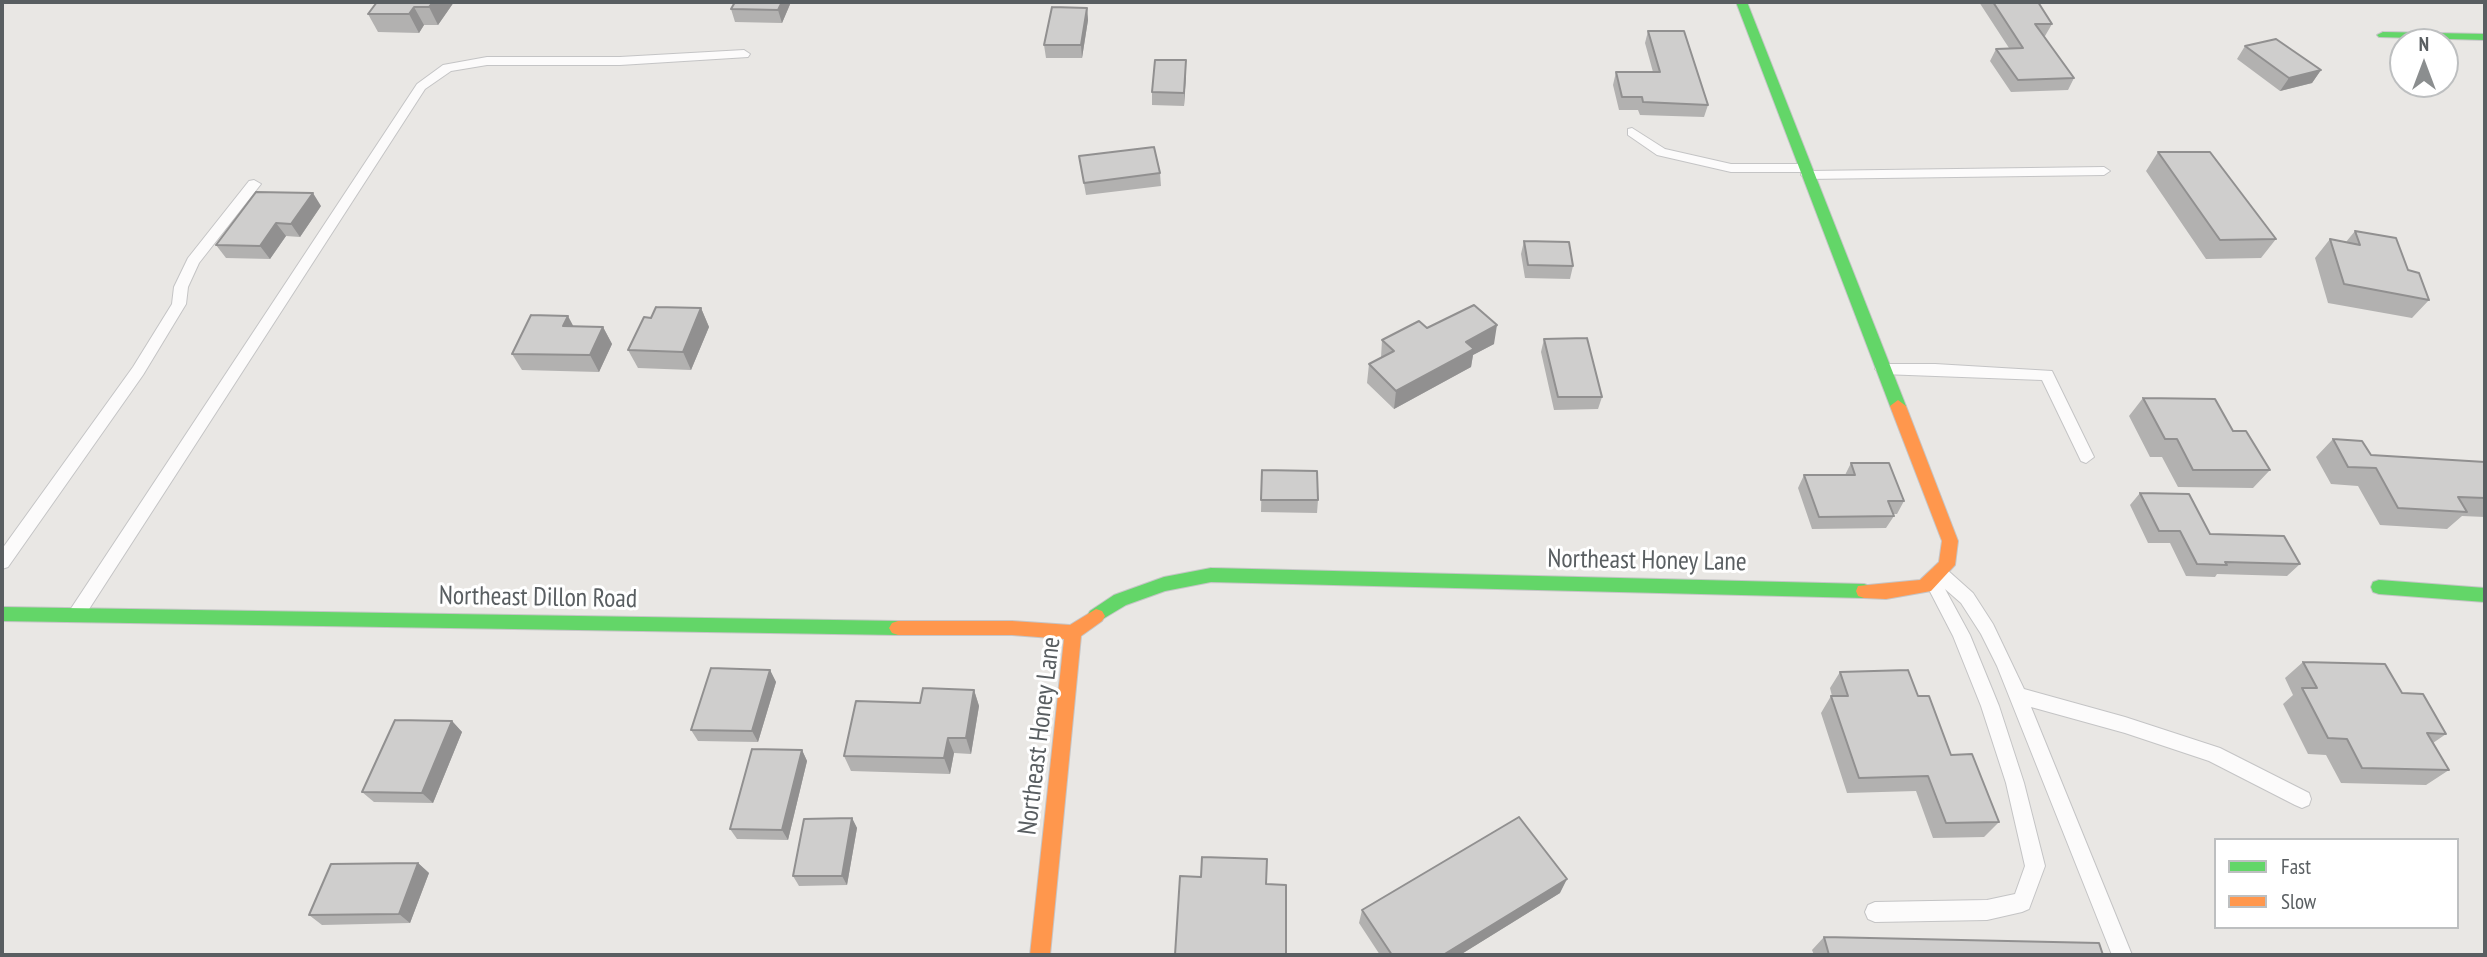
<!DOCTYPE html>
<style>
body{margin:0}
#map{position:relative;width:2487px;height:957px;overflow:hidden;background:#e9e7e4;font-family:"PT Sans Narrow",sans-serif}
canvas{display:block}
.frame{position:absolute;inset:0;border:4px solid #595e61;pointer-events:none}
.legend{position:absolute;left:2214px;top:838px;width:245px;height:91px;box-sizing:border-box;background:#fff;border:2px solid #bdbfc0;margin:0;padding:9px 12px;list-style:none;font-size:21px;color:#595e61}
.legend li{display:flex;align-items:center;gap:14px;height:35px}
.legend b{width:35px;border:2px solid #bdbfc0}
.north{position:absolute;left:2389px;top:28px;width:70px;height:70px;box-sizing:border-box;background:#fff;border:2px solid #bdbfc0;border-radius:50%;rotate:0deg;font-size:19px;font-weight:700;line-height:28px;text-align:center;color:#595e61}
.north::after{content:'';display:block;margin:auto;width:24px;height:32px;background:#8b8e8f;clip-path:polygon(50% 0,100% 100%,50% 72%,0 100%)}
</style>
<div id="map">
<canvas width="2487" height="957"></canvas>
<div class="frame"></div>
<ul class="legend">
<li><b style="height:9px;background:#63d668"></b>Fast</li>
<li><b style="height:9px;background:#ff974d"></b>Slow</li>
</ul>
<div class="north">N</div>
</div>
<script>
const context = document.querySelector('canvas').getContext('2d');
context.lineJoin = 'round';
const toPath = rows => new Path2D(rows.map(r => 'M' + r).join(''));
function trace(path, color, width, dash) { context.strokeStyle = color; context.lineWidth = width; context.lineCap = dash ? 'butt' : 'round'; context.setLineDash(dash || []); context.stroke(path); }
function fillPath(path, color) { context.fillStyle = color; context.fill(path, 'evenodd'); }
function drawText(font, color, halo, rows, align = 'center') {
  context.font = font + ' "PT Sans Narrow",sans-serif'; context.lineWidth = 6; context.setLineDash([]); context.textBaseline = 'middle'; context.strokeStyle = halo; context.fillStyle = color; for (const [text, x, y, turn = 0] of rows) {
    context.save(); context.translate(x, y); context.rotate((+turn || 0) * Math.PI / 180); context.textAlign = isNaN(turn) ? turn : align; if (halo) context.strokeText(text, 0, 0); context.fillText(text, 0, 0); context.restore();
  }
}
const lane = toPath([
 [744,50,750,54,748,57,620,65,487,65,451,71,425,89,82,620,76,622,70,620,67,615,70,610,417,84,443,65,487,57,620,57,744,50],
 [1632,128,1665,149,1731,164,1804,164,1809,165,1809,171,2104,167,2110,171,2104,175,1807,179,1801,175,1802,172,1731,172,1657,155,1628,135,1628,129,1632,128],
 [254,180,261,184,199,263,188,287,186,304,143,375,8,567,2,569,2,549,133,367,172,304,174,287,188,258,249,181,254,180],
 [1882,364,1935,364,2052,371,2094,457,2086,463,2081,461,2042,380,1882,374,1875,369,1882,364],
 [1939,566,1945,568,1973,593,1993,624,2024,689,2125,717,2220,748,2309,793,2311,799,2309,805,2302,808,2295,805,2209,761,2125,733,2031,707,2132,955,2112,955,1997,666,1981,634,1961,603,1945,589,1970,635,1999,706,2024,783,2045,866,2029,909,2022,912,1987,920,1875,922,1868,919,1865,912,1868,905,1875,902,1987,900,2015,894,2025,866,2006,783,1981,706,1953,636,1924,580,1933,568,1939,566]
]);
const fast = toPath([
 [1736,2,1747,2,1906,406,1903,410,1898,412,1890,406,1736,2],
 [2383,32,2485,34,2485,40,2379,37,2377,35,2383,32],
 [1211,568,1864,584,1870,586,1872,591,1870,596,1864,598,1211,582,1165,591,1126,605,1096,623,1090,621,1087,616,1090,611,1114,595,1164,577,1211,568],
 [2379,580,2485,588,2485,602,2379,594,2373,592,2371,587,2373,582,2379,580],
 [2,607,898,621,904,623,907,628,904,633,898,635,2,621,2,607]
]);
const slow = toPath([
 [1898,400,1906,406,1958,541,1955,565,1931,591,1886,599,1864,598,1858,596,1856,591,1858,586,1920,580,1939,562,1942,541,1890,406,1898,400],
 [1096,609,1102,611,1105,616,1102,621,1081,636,1050,955,1030,955,1064,639,1012,635,898,635,892,633,889,628,892,623,898,621,1012,621,1070,625,1096,609]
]);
const wall = toPath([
 [377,2,454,2,438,25,424,25,419,33,378,32,368,14],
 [735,2,791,2,782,23,735,22,731,9],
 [1979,2,2038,2,2052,24,2045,36,2043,36,2074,78,2068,90,2011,92,1990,61,1996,49,2009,48],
 [1087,8,1088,20,1082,58,1046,58,1044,45],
 [1648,31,1708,105,1704,117,1640,115,1638,110,1619,110,1613,85,1616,72,1653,72,1645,43],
 [2245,46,2321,70,2312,83,2280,91,2237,59],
 [1186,73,1184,106,1152,105,1152,92],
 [2158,152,2276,239,2261,258,2206,259,2146,171],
 [1079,156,1160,173,1161,186,1086,195],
 [321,206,300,237,286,236,270,259,226,258,216,245],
 [2355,231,2408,270,2429,300,2412,318,2328,303,2315,258,2330,239,2346,242],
 [1524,241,1573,266,1570,279,1525,278,1521,254],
 [701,308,709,327,691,370,638,368,628,350,651,318],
 [573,326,603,327,612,344,599,372,522,370,512,354],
 [1427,328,1494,344,1473,355,1471,367,1394,409,1367,383,1369,364,1381,358,1382,340],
 [1544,339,1602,397,1598,409,1554,410,1541,352],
 [2143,398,2233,431,2270,470,2253,488,2178,487,2162,457,2150,457,2129,416],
 [2333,439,2371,455,2485,462,2485,517,2462,516,2447,529,2380,525,2358,486,2331,484,2316,457],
 [1851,463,1904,501,1897,514,1893,514,1894,516,1886,528,1812,529,1798,488,1804,475,1845,475],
 [1262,470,1318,500,1317,513,1261,512],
 [2140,493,2210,534,2300,564,2287,576,2217,574,2215,577,2186,576,2170,543,2148,543,2130,505],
 [2303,662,2402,693,2446,734,2433,743,2449,770,2426,785,2341,783,2326,755,2308,754,2283,704,2293,695,2285,678],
 [770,670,776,682,758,742,698,741,691,730],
 [1840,672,1918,696,1951,755,1999,822,1984,837,1933,838,1916,791,1847,793,1821,713,1831,696,1832,696,1830,688],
 [974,690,979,706,971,754,954,753,950,774,851,771,844,756,920,703],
 [452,721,462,732,433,803,374,802,362,792],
 [802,750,807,761,788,840,737,839,730,829],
 [852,818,857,828,847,885,799,886,793,876],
 [418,863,429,873,410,923,322,925,309,915],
 [1560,893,1460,955,1380,955,1359,923,1362,910],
 [1824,937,2103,955,1814,955,1812,950]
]);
const shadedWall = toPath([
 [433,2,454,2,438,25,429,7],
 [782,2,791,2,782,23,778,10],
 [414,7,424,25,419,33,409,14],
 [1087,8,1088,20,1082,58,1081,45],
 [1186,60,1186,73,1184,106,1184,93],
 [2321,70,2312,83,2280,91,2289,78],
 [313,193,321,206,300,237,291,224],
 [276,223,286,236,270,259,260,246],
 [701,308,709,327,691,370,683,352],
 [568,316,577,333,563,326],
 [1497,325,1494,344,1473,355,1471,367,1394,409,1396,391,1466,342],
 [603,327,612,344,599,372,590,355],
 [770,670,776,682,758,742,752,731],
 [974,690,979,706,971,754,966,738],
 [452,721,462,732,433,803,422,793],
 [948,738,954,753,950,774,944,758],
 [802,750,807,761,788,840,782,830],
 [852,818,857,828,847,885,842,876],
 [418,863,429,873,410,923,399,914],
 [1567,879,1560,893,1460,955,1443,955]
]);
const building = toPath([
 [377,2,433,2,429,7,414,7,409,14,368,14,377,2],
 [735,2,782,2,778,10,731,9,735,2],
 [1993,2,2038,2,2052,24,2035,24,2074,78,2018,80,1996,49,2023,48,1993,2],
 [1052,7,1087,8,1081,45,1044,45,1052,7],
 [1648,31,1684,31,1708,105,1643,102,1642,97,1622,97,1616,72,1660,72,1648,31],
 [2276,39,2321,70,2289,78,2245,46,2276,39],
 [1155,60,1186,60,1184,93,1152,92,1155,60],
 [1154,147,1160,173,1084,183,1079,156,1154,147],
 [2158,152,2210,152,2276,239,2220,240,2158,152],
 [256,192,313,193,291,224,276,223,260,246,216,245,256,192],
 [2355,231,2396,238,2408,270,2419,273,2429,300,2344,284,2330,239,2360,245,2355,231],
 [1524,241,1569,242,1573,266,1528,265,1524,241],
 [1474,305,1497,325,1466,342,1474,349,1396,391,1369,364,1394,351,1382,340,1419,321,1427,328,1474,305],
 [656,307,701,308,683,352,628,350,644,317,651,318,656,307],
 [531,315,568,316,563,326,603,327,590,355,512,354,531,315],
 [1587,338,1602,397,1558,397,1544,339,1587,338],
 [2143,398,2215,399,2233,431,2246,431,2270,470,2193,470,2177,439,2165,439,2143,398],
 [2333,439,2362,441,2371,455,2485,462,2485,498,2458,497,2467,512,2398,508,2376,468,2348,467,2333,439],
 [1851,463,1889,463,1904,501,1888,501,1894,516,1819,517,1804,475,1855,475,1851,463],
 [1262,470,1317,471,1318,500,1261,500,1262,470],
 [2140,493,2189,494,2210,534,2284,536,2300,564,2225,562,2227,565,2197,564,2180,531,2159,531,2140,493],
 [2303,662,2385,664,2402,693,2423,694,2446,734,2427,733,2449,770,2362,768,2347,739,2328,738,2302,688,2317,688,2303,662],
 [711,668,770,670,752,731,691,730,711,668],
 [1908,670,1918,696,1929,696,1951,755,1972,754,1999,822,1946,823,1928,776,1859,778,1831,696,1848,696,1840,672,1908,670],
 [923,688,974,690,966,738,948,738,944,758,844,756,856,701,920,703,923,688],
 [395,720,452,721,422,793,362,792,395,720],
 [752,749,802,750,782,830,730,829,752,749],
 [1519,817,1567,879,1443,955,1392,955,1362,910,1519,817],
 [852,818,842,876,793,876,804,819,852,818],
 [1202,857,1267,859,1266,884,1286,885,1286,955,1175,955,1180,876,1201,877,1202,857],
 [418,863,399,914,309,915,331,864,418,863],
 [1824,937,2099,943,2103,955,1829,955,1824,937]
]);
const streetNames = [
 ["Northeast Honey Lane",1647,561,1],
 ["Northeast Dillon Road",538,598,1],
 ["Northeast Honey Lane",1040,736,-83]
];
trace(lane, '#c4c4c5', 2);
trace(fast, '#c5c5c6', 2);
trace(slow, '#c5c5c6', 2);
fillPath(lane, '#fcfbfb');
fillPath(fast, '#63d668');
fillPath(slow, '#ff974d');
fillPath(wall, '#b2b1b0');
fillPath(shadedWall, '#919090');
fillPath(building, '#cfcecd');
trace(building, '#919090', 2);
drawText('26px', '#595e61', '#fff', streetNames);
</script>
